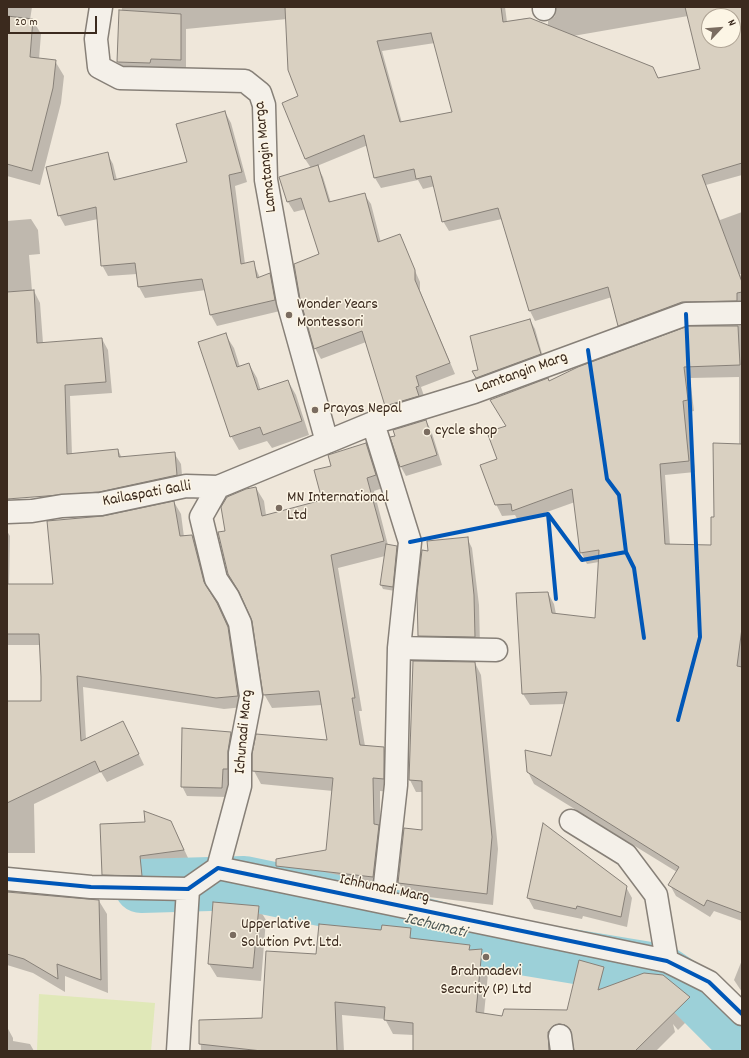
<!DOCTYPE html>
<style>
body{margin:0}
#map{position:relative;width:749px;height:1058px;overflow:hidden;background:#efe7da;font-family:Dekko,sans-serif}
canvas{display:block}
.frame{position:absolute;inset:0;border:8px solid #3b2a1e;pointer-events:none}
.north{position:absolute;left:701px;top:8px;width:40px;height:40px;box-sizing:border-box;background:#fcf5e5;border:1px solid #afa495;border-radius:50%;rotate:64deg;font-size:11px;font-weight:700;line-height:16px;text-align:center;color:#3b2a1e}
.north::after{content:'';display:block;margin:auto;width:14px;height:18px;background:#7a6c60;clip-path:polygon(50% 0,100% 100%,50% 72%,0 100%)}
.scale{position:absolute;left:8px;top:16px;width:89px;height:18px;box-sizing:border-box;border:2px solid #3b2a1e;border-top:0;padding-left:5px;font-size:12px;line-height:14px;white-space:nowrap;color:#3b2a1e;-webkit-text-stroke:3px #fcf5e5;paint-order:stroke}
</style>
<div id="map">
<canvas width="749" height="1058"></canvas>
<div class="frame"></div>
<div class="north">N</div>
<div class="scale">20 m</div>
</div>
<script>
const context = document.querySelector('canvas').getContext('2d');
context.lineJoin = 'round';
function fillPath(path, color) { context.fillStyle = color; context.fill(path, 'evenodd'); }
const toPath = rows => new Path2D(rows.map(r => 'M' + r).join(''));
function trace(path, color, width, dash) { context.strokeStyle = color; context.lineWidth = width; context.lineCap = dash ? 'butt' : 'round'; context.setLineDash(dash || []); context.stroke(path); }
function drawText(font, color, halo, rows, align = 'center') {
  context.font = font + ' Dekko,sans-serif'; context.lineWidth = 3; context.setLineDash([]); context.textBaseline = 'middle'; context.strokeStyle = halo; context.fillStyle = color; for (const [text, x, y, turn = 0] of rows) {
    context.save(); context.translate(x, y); context.rotate((+turn || 0) * Math.PI / 180); context.textAlign = isNaN(turn) ? turn : align; if (halo) context.strokeText(text, 0, 0); context.fillText(text, 0, 0); context.restore();
  }
}
const green = toPath([
 [39,994,155,1003,151,1051,37,1051]
]);
const shadow = toPath([
 [7,7,32,7,30,20,33,20,41,34,39,59,55,61,64,76,61,103,40,185,7,176],
 [122,7,505,7,507,22,527,18,548,26,548,21,555,16,556,7,742,7,742,175,706,185,720,220,742,212,742,274,740,274,742,278,742,310,624,335,619,325,612,297,535,321,530,311,502,219,449,231,443,221,435,186,423,189,418,180,381,188,375,178,368,145,317,166,323,177,331,203,364,194,371,204,381,243,399,235,420,282,420,291,455,374,421,387,424,396,392,416,386,406,366,342,321,359,315,348,320,255,306,209,294,212,288,202,281,178,311,168,305,159,299,97,287,19,186,29,186,69,124,72,118,62],
 [688,16,701,69,659,79,652,67,573,36],
 [709,16,733,16,733,40,709,40],
 [435,43,453,113,402,123,382,51],
 [225,112,231,123,247,182,235,186,245,264,253,262,260,278,270,274,276,285,280,311,217,326,211,315,206,290,145,298,139,287,137,274,108,276,102,265,98,219,65,226,59,215,107,153,113,164,117,180,188,163],
 [31,219,38,230,40,254,29,255,32,291,34,291,40,303,43,343,102,339,108,350,112,393,70,396,72,455,118,450,122,458,174,453,181,464,183,486,52,507,46,496,12,392,10,512,7,514,7,221],
 [530,320,535,329,545,364,482,387,474,372,479,370],
 [742,326,742,921,714,911,710,917,676,896,670,885,677,872,534,784,528,772,552,757,566,704,530,705,523,694,518,594,548,593,554,604,556,614,596,619,599,562,587,564,581,552,575,502,519,522,515,515,502,516,496,504,498,460,507,426,549,382,689,327],
 [739,377,739,445,715,518,712,546,670,545,665,475,695,472,689,412,694,411,690,378],
 [225,334,234,348,240,367,249,364,257,378,261,391,288,381,296,395,309,435,272,448,267,441,239,450,231,436],
 [426,421,431,430,442,465,406,476,401,467],
 [366,444,373,458,383,488,374,491,388,545,396,547,399,551,395,591,383,589,381,585,385,556,338,568,362,711,359,711,365,746,384,748,391,761,391,792,380,791,380,890,284,879,277,865,327,851,333,791,261,784,254,771,328,741,322,705,272,708,264,694,253,621,227,532,256,488,264,501,266,515,324,501,332,466],
 [174,502,181,514,184,537,192,536,198,547,210,593,223,616,234,639,244,707,224,709,83,687,86,739,123,722,144,765,107,782,101,772,34,804,35,853,7,853,7,702,42,702,41,645,7,645,7,531,10,536,9,585,54,585,104,517],
 [467,538,472,548,479,605,480,646,425,645,419,636,429,552],
 [414,662,475,663,481,675,498,849,493,905,405,894,399,883,423,831,423,792,416,792,410,780],
 [231,733,236,742,232,778,228,778,227,797,187,796,182,786],
 [176,832,189,860,145,865,147,885,108,884,103,874],
 [626,887,632,898,627,927,583,916,582,919,534,909,528,898],
 [7,893,99,901,107,914,108,993,65,976,65,992,33,973,7,965],
 [258,907,266,920,261,981,217,977,209,964],
 [410,928,417,940,469,946,472,951,481,950,489,964,484,1014,503,1017,568,1011,603,967,611,981,609,987,637,977,635,973,662,976,689,997,697,1011,678,1030,673,1024,675,1032,656,1051,575,1051,573,1038,566,1037,555,1051,414,1051,414,1035,393,1034,385,1019,342,1015,344,1051,201,1051,200,1021,263,1019,317,955,382,931],
 [742,960,742,992,734,980],
 [7,1027,13,1038,13,1041,30,1044,34,1051,7,1051]
]);
const river = toPath([
 [141,886,244,883,345,904,498,944,661,971,692,992,742,1042]
]);
const building = toPath([
 [285,7,501,7,503,22,530,18,653,67,658,78,700,69,685,7,742,7,742,163,702,175,742,282,742,292,737,293,737,301,682,302,618,326,608,287,529,311,498,208,442,222,431,176,416,179,414,169,374,178,364,135,305,159,282,103,298,96,288,70,285,7],
 [709,16,733,16,733,40,709,40,709,16],
 [431,33,452,112,400,122,377,41,431,33],
 [119,10,181,14,181,60,151,59,150,63,117,62,119,10],
 [7,16,33,19,30,57,56,60,53,88,32,171,7,164,7,16],
 [225,111,242,172,229,175,241,264,254,261,257,278,270,273,275,300,210,315,202,279,138,287,135,263,101,266,96,207,58,216,46,167,108,152,114,180,187,162,176,124,225,111],
 [318,165,329,202,365,193,378,242,400,234,415,270,415,280,450,363,416,376,419,386,416,387,419,396,385,406,362,331,314,349,300,299,294,264,319,254,301,198,287,202,279,177,318,165],
 [34,290,37,343,102,338,106,382,65,385,67,454,118,449,119,457,175,452,177,475,99,492,7,499,7,292,34,290],
 [530,319,541,354,476,378,472,371,478,370,470,336,530,319],
 [688,326,738,326,740,365,684,367,688,400,683,401,689,461,660,464,665,544,711,545,711,517,714,517,713,443,742,444,742,628,737,666,742,667,742,913,707,900,704,906,668,885,679,867,527,772,525,750,551,756,567,692,522,694,516,593,548,592,552,613,595,618,599,550,580,553,572,489,512,511,511,504,495,505,480,465,497,459,487,432,506,426,490,400,548,378,549,381,578,367,688,326],
 [226,333,237,367,249,363,258,390,288,380,302,421,263,435,260,427,230,437,198,342,226,333],
 [426,420,437,455,400,467,390,437,395,436,393,430,426,420],
 [366,443,376,475,367,478,384,541,331,555,355,698,352,698,360,745,384,747,384,779,373,778,374,824,379,825,373,877,276,866,276,859,326,850,333,778,252,771,252,754,256,734,327,740,319,691,263,695,252,621,239,592,228,574,218,532,225,531,221,507,227,497,246,489,256,487,262,516,322,500,314,470,331,466,328,455,366,443],
 [174,501,180,536,192,535,204,582,217,603,228,627,238,696,216,698,77,676,81,741,123,721,139,754,100,772,95,761,7,803,7,701,41,701,41,677,39,634,7,634,7,584,53,584,47,521,103,516,174,501],
 [468,537,474,595,475,637,418,636,417,593,422,550,428,551,427,541,468,537],
 [386,544,397,546,393,587,380,585,386,544],
 [413,661,475,662,492,837,487,894,398,883,404,828,422,830,422,781,409,780,413,661],
 [182,728,231,732,228,751,228,769,223,769,222,788,181,787,182,728],
 [144,811,171,821,184,850,140,856,142,876,102,875,100,824,145,822,144,811],
 [543,823,627,886,621,917,577,906,576,909,527,898,543,823],
 [7,892,99,900,101,980,57,964,58,979,24,959,7,954,7,892],
 [213,902,259,906,253,968,208,964,213,902],
 [319,924,381,930,382,925,411,928,410,938,470,945,469,950,482,949,476,1012,502,1016,504,1009,567,1010,579,960,604,967,598,990,644,973,663,975,690,997,635,1051,574,1051,570,1029,565,1025,559,1024,553,1026,548,1032,549,1051,413,1051,413,1023,384,1020,385,1007,335,1002,337,1051,262,1051,199,1044,199,1020,262,1018,266,951,316,954,319,924]
]);
const minor = toPath([
 [101,7,96,39,99,67,120,78,245,81,260,93,264,105,266,180,288,302,327,442],
 [544,7,544,9],
 [373,423,410,542,399,648,396,785,383,902],
 [7,512,32,511,62,506,101,504,186,486,218,487,373,423,474,392,686,314,742,313],
 [399,648,496,650],
 [571,821,626,855,656,895,667,961],
 [218,868,240,786,240,753,251,696,240,623,228,597,216,579,201,517,218,487],
 [7,879,91,887,188,889,218,868,667,961,709,982,742,1014],
 [560,1036,562,1051],
 [178,1051,188,889]
]);
const cycleway = toPath([
 [548,514,556,599],
 [410,542,548,514,582,560,626,552,619,495,607,479,588,350],
 [626,552,634,568,644,638],
 [678,720,700,637,686,314],
 [7,879,91,887,188,889,218,868,667,961,709,982,742,1014]
]);
const markers = [
 [289,315,4,"#7a6c60"],
 [315,410,4,"#7a6c60"],
 [427,432,4,"#7a6c60"],
 [279,508,4,"#7a6c60"],
 [233,935,4,"#7a6c60"],
 [486,957,4,"#7a6c60"]
];
const streetNames = [
 ["Lamatangin Marga",267,157,-96],
 ["Lamtangin Marg",522,374,-20],
 ["Kailaspati Galli",147,495,-10],
 ["Ichunadi Marg",245,732,-85],
 ["Ichhunadi Marg",384,890,12]
];
const poiNames = [
 ["Wonder Years",297,306],
 ["Montessori",297,324],
 ["Prayas Nepal",323,410],
 ["cycle shop",435,432],
 ["MN International",287,499],
 ["Ltd",287,517],
 ["Upperlative",241,926],
 ["Solution Pvt. Ltd.",241,944],
 ["Brahmadevi",486,973,"center"],
 ["Security (P) Ltd",486,991,"center"]
];
const waterNames = [
 ["Icchumati",435,927,14]
];
fillPath(green, '#e0e8b8');
fillPath(shadow, '#0003');
trace(river, '#9cd0d8', 54);
fillPath(building, '#d9d0c1');
trace(building, '#878078', 1);
trace(minor, '#878078', 25);
trace(minor, '#f4f0e9', 22);
trace(cycleway, '#0057b8', 4);
for (const [x, y, r, color] of markers) { const dot = new Path2D(); dot.arc(x, y, r, 0, 2 * Math.PI); context.fillStyle = color; context.fill(dot); trace(dot, '#fcf5e5', 1.5); }
drawText('16px', '#3b2a1e', '#fcf5e5', streetNames);
drawText('16px', '#3b2a1e', '#fcf5e5', poiNames, 'left');
drawText('italic 17px', '#4e5956', '#fcf5e5', waterNames);
</script>
